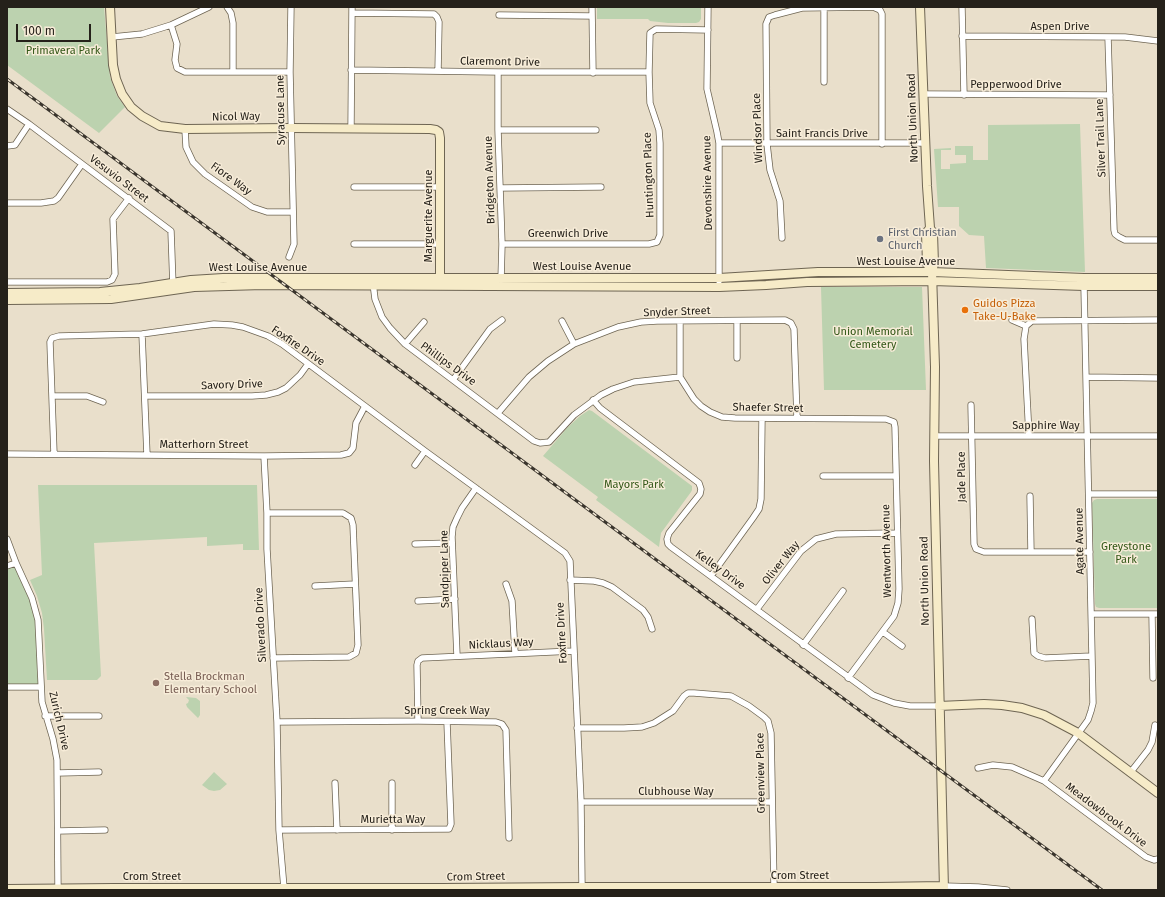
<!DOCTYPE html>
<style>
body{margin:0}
#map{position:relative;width:1165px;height:897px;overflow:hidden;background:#e9dfcb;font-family:"Fira Sans",sans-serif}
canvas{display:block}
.frame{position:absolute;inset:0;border:8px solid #25211a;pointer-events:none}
.scale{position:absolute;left:16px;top:24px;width:75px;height:18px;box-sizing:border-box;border:2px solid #25211a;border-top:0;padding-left:5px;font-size:12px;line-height:14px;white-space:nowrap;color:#25211a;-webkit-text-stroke:3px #f7ecd8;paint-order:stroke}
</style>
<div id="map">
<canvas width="1165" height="897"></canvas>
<div class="frame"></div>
<div class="scale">100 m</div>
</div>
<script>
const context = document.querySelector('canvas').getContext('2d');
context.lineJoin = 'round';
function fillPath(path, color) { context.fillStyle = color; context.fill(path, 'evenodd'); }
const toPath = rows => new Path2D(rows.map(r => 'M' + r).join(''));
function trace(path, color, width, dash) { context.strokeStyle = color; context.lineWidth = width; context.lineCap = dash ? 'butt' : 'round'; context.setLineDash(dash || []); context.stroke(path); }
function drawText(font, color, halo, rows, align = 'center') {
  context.font = font + ' "Fira Sans",sans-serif'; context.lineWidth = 3; context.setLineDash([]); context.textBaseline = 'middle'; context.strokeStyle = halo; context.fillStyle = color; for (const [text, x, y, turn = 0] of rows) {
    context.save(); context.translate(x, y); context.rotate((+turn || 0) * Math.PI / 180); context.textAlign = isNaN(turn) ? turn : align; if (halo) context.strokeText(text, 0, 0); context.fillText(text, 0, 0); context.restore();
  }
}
const green = toPath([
 [7,7,104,7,110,77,117,96,125,107,99,133,7,65],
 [597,7,701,7,701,19,699,22,696,23,668,23,650,21,648,19,597,19],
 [1080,124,1085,272,986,268,984,236,969,235,959,226,959,207,938,207,934,149,951,148,951,150,941,150,941,169,950,169,950,164,966,163,966,155,955,155,955,146,973,146,973,160,988,160,988,125],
 [821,287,922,287,926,390,824,390],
 [589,410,592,411,692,486,692,490,691,492,661,533,659,547,596,500,598,497,543,456,567,428,580,416],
 [38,485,257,485,259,550,243,550,243,544,207,546,207,537,94,543,101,676,97,680,47,680,44,629,42,613,37,596,30,580,42,575],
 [1097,499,1158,499,1158,608,1099,608,1096,607,1095,604,1092,503,1094,500],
 [16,563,38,620,41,687,7,687,7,566],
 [186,697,196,698,200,701,200,715,198,718,187,707,186,704,188,703,189,700],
 [214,772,227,784,220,790,214,791,209,790,202,785]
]);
const street = toPath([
 [227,7,231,13,233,23,233,71],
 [592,7,593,73],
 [708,7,707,89,717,132,719,143,719,281],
 [962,7,964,95],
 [824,8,824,82],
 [352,13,434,14,437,17,439,22,438,71],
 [499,15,592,16],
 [171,25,177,44,175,60,177,68,185,72,290,72],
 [962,36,1125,37,1158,41],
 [112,37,142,34,171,25,209,7],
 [1108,37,1114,230,1115,234,1119,237,1125,240,1158,240],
 [351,70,498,72,649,72],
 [498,72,498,130,502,244,501,280],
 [923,94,1110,95],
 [7,109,29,124,171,231,173,286],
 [351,128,352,7],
 [185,129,186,147,193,162,205,174,252,207,267,212,293,212],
 [498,130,596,130],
 [719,143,925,143],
 [7,146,15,145,29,124],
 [354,187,440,187],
 [500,188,601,187],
 [7,203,41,203,54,201,58,198,82,164],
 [782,238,780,201,770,170,767,144,766,24,769,17,775,15,802,8,873,7,880,10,882,14,882,144],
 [354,244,440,244],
 [502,244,649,244,657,242,660,235,660,143,659,130,650,103,649,72,650,33,656,29,708,30],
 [289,257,294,244,290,72,291,7],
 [7,282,107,282,112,280,115,274,113,219,129,198],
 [373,283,375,299,382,317,390,328,405,344,534,441,540,443,549,442,574,415,601,395,613,389,634,382,680,377],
 [1012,320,1026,326],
 [562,321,574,344],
 [680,321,680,377,694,399,701,406,710,412,722,417,735,418,886,419,894,422,895,427,899,589,898,603,894,616,848,678],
 [737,321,737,358],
 [1026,326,1032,321,1158,320],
 [1026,326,1024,339,1029,436],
 [142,334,147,455],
 [405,344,424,322],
 [1086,377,1158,378],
 [453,380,490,329,502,320],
 [52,396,87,396,103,402],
 [145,396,252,396,266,395,278,392,286,388,300,375,308,364],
 [593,400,600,408,699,483,701,489,700,494,669,533,667,539,668,544,671,547,873,695,894,703,910,706,939,706],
 [971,405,974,544,976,549,984,552,1090,552],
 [498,413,529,377,548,361,574,344,618,327,641,322,657,321,785,320,791,323,794,329,797,418],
 [934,436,1158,436],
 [7,454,264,456,341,455,349,453,353,448,356,423,365,406],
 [54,454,50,342,52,338,59,336,142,334,214,324,232,325,243,327,268,336,282,344,425,451,565,553,570,561,581,802,582,887],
 [264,456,267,513,267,549,277,722,279,830,284,888],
 [415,465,425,451],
 [823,476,896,476],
 [1089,494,1158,494],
 [1030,496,1031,552],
 [267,513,343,513,351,518,353,525,358,645,356,653,349,657,273,658],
 [7,539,16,563,32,598,38,620,42,702,53,739,57,760,58,890],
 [415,544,452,543],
 [7,566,16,563],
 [711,576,753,518,759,509,761,499,762,419],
 [570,580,594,581,603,583,612,587,643,610,648,617,652,629],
 [506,584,512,601,515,653],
 [315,586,355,584],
 [418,601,455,599],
 [757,609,801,551,816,539,836,534,897,533],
 [1092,614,1158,614],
 [1152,614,1153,678],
 [1032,619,1034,653,1038,656,1045,658,1092,656],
 [883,632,902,646],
 [803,645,843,591],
 [457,656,452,537,453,527,457,518,462,508,476,488],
 [7,687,41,687],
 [45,716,99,716],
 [418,721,417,665,418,661,422,658,573,651],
 [277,722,418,721,496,722,502,724,506,730,509,838],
 [577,728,624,728,642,727,654,723,673,711,684,696,688,693,694,693,731,696,749,706,764,717,768,721,771,733,774,887],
 [978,768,993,765,1012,767,1044,781,1146,857,1154,860,1158,859],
 [58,773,99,772],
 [1130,773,1148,750,1152,742,1155,725],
 [1044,781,1088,720,1091,711,1093,703,1084,286],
 [335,783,337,830],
 [392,783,392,830],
 [581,802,771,802],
 [279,830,449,829,451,824,447,722],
 [58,831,105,830],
 [944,886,978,887,1007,890]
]);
const secondary = toPath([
 [110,7,113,65,116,79,122,94,131,107,142,116,160,126,185,129,291,128,430,129,436,130,439,132,440,138,440,282],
 [920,7,927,186,930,228,933,233,934,264,932,272,935,367,934,461,944,890],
 [930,228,926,233,927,264,932,272],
 [7,293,100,292,140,288,191,280,223,278,719,278,818,272,932,272,1084,278,1158,278],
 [7,300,111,299,194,287,263,285,719,287,766,285,807,282,933,281,1084,286,1158,286],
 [939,706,984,704,1002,705,1022,708,1044,715,1078,733,1158,793],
 [7,889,114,888,444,888,582,887,875,887,944,886]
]);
const rail = toPath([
 [7,79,1102,890]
]);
const markers = [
 [880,239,4,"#6b7280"],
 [965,310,4,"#e8710a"],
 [156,683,4,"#8d6e63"]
];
const streetNames = [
 ["Aspen Drive",1060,27],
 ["Claremont Drive",500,62,1],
 ["Pepperwood Drive",1016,85],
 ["Syracuse Lane",281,110,-91],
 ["Nicol Way",236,117,-1],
 ["North Union Road",913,118,-92],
 ["Windsor Place",758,128,-92],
 ["Saint Francis Drive",822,134],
 ["Silver Trail Lane",1101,138,-92],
 ["Huntington Place",649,175,-92],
 ["Vesuvio Street",119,179,37],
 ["Fiore Way",231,179,36],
 ["Bridgeton Avenue",490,180,-92],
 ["Devonshire Avenue",708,183,-91],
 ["Marguerite Avenue",429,216,-90],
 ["Greenwich Drive",568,234],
 ["West Louise Avenue",906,262],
 ["West Louise Avenue",582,267],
 ["West Louise Avenue",258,268],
 ["Snyder Street",677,312,-2],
 ["Foxfire Drive",298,346,34],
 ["Phillips Drive",448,364,36],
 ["Savory Drive",232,385,-2],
 ["Shaefer Street",768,408,1],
 ["Sapphire Way",1046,426],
 ["Matterhorn Street",204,445],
 ["Jade Place",962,477,-91],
 ["Agate Avenue",1080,541,-91],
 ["Wentworth Avenue",887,551,-91],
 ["Oliver Way",781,563,-51],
 ["Sandpiper Lane",445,569,-91],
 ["Kelley Drive",720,570,36],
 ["North Union Road",925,581,-91],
 ["Silverado Drive",261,625,-93],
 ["Foxfire Drive",562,633,-93],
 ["Nicklaus Way",501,644,-3],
 ["Spring Creek Way",447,711],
 ["Zurich Drive",59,721,77],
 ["Greenview Place",761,773,-91],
 ["Clubhouse Way",676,792],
 ["Meadowbrook Drive",1106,815,37],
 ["Murietta Way",393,820],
 ["Crom Street",800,876],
 ["Crom Street",152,877],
 ["Crom Street",476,877,-1]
];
const parkNames = [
 ["Primavera Park",63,51],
 ["Union Memorial",873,332],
 ["Cemetery",873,345],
 ["Mayors Park",634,485],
 ["Greystone",1126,547],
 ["Park",1126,560]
];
const worshipNames = [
 ["First Christian",888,233],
 ["Church",888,246]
];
const foodNames = [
 ["Guidos Pizza",973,304],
 ["Take-U-Bake",973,317]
];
const educationNames = [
 ["Stella Brockman",164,677],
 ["Elementary School",164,690]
];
fillPath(green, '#bcd2af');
trace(street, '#6e6553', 7);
trace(secondary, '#6e6553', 10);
trace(street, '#fff', 5.5);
trace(secondary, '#f6ebc8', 8);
trace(rail, '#3a352d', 3);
trace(rail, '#f7ecd8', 1.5, [4.5]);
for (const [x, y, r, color] of markers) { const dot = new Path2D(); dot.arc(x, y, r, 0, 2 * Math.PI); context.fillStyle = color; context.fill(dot); trace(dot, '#f7ecd8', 1.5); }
drawText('11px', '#25211a', '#f7ecd8', streetNames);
drawText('11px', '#325717', '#f7ecd8', parkNames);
drawText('11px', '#5b616d', '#f7ecd8', worshipNames, 'left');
drawText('11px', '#c56008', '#f7ecd8', foodNames, 'left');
drawText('11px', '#785e54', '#f7ecd8', educationNames, 'left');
</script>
